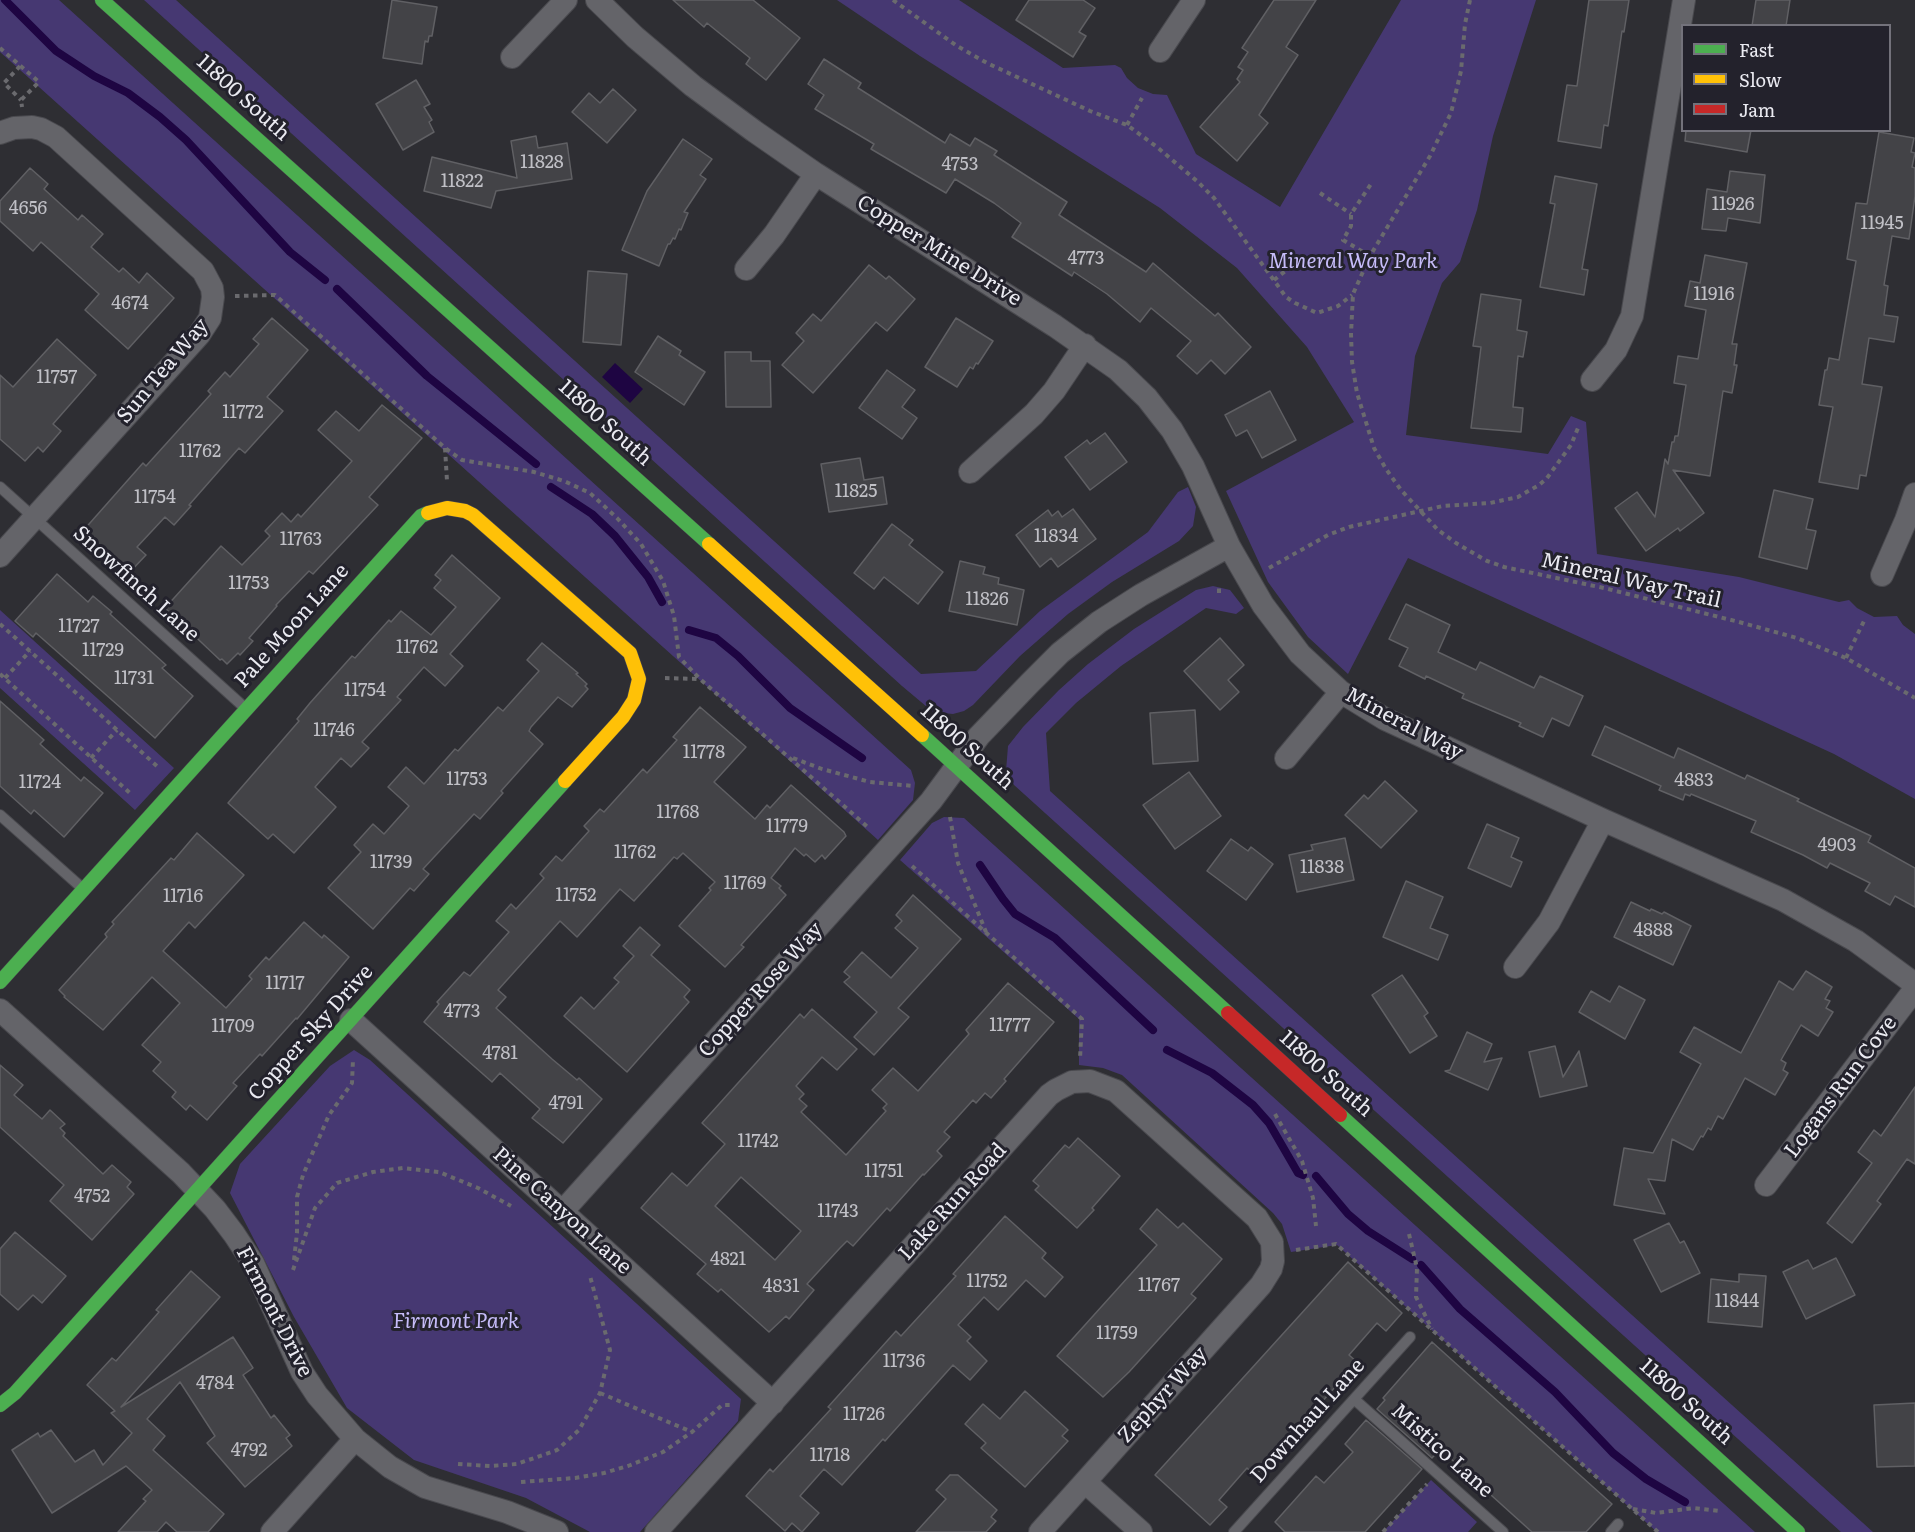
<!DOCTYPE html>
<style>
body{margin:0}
#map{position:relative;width:1915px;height:1532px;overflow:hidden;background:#2e2e33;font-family:Literata,serif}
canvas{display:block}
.legend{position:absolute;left:1681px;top:24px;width:210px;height:108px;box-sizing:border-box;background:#23222c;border:2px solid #73727b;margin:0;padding:8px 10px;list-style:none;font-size:18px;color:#eaeaf1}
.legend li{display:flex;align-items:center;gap:12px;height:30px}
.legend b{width:30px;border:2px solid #73727b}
</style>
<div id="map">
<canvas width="1915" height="1532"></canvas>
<ul class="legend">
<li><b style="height:8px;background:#4caf50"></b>Fast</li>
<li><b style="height:8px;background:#ffc107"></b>Slow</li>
<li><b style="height:8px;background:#c62828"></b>Jam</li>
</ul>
</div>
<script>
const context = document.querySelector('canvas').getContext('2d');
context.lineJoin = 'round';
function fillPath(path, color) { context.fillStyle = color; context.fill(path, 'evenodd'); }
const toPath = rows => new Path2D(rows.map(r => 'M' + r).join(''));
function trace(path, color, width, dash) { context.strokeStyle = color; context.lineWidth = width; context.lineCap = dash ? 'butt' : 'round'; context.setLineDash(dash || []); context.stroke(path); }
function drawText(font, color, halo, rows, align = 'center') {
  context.font = font + ' Literata,serif'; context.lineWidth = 6; context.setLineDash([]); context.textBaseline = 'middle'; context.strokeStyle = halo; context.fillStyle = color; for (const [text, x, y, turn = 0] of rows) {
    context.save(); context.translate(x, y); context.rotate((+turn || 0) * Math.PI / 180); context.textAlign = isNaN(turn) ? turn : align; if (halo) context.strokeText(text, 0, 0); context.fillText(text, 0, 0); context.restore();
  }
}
const green = toPath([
 [0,0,59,0,911,770,915,783,913,800,878,840,0,52],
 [144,0,176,0,921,674,976,671,1040,611,1148,532,1178,492,1188,487,1196,507,1193,526,1179,541,1112,582,1068,614,1020,656,973,705,964,711,953,714,933,712,902,686],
 [837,0,959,0,1063,68,1115,65,1121,68,1127,78,1138,88,1153,94,1167,95,1196,154,1280,207,1401,0,1536,0,1493,136,1477,210,1460,262,1442,283,1415,356,1406,435,1548,454,1571,416,1586,422,1597,554,1739,577,1839,602,1849,600,1857,608,1874,617,1897,616,1903,625,1915,634,1915,799,1834,754,1408,558,1348,674,1308,637,1268,582,1226,491,1354,422,1307,347,1237,268,1160,208,920,56],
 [1213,586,1230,590,1244,608,1236,614,1206,608,1121,666,1076,703,1046,733,1050,791,1873,1532,1841,1532,1014,785,1006,771,1008,746,1023,727,1059,690,1088,664,1134,629,1196,590],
 [0,610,174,768,135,810,0,688],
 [944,817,964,818,1755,1532,1657,1532,1337,1245,1291,1252,1282,1224,1273,1213,1122,1075,1103,1068,1079,1065,1079,1019,900,860,932,823],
 [354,1050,370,1060,741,1399,738,1421,640,1532,590,1532,526,1498,414,1460,347,1408,294,1317,230,1193,240,1164,330,1066],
 [1431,1480,1477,1522,1468,1532,1383,1532]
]);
const water = toPath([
 [615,363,643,389,630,403,602,377]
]);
const stream = toPath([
 [5,0,56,51,94,76,128,93,160,117,186,140,290,252,325,280],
 [337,289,427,376,536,464],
 [551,487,592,514,615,536,648,577,662,602],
 [689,630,716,638,738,656,790,708,862,758],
 [980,865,1003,899,1015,914,1055,938,1153,1030],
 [1167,1050,1212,1073,1253,1105,1269,1123,1298,1173,1303,1175],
 [1316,1176,1348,1214,1368,1231,1412,1259],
 [1421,1265,1460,1309,1555,1392,1613,1453,1646,1479,1685,1502]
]);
const building = toPath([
 [392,0,437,7,432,36,429,36,428,42,425,41,422,64,383,58,392,0],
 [673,0,753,0,800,38,766,80,746,64,750,58,707,23,704,27,673,0],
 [1029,0,1083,0,1095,8,1079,32,1086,36,1073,57,1016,20,1029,0],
 [1274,0,1316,0,1286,47,1298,55,1259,115,1268,123,1237,161,1200,127,1240,82,1237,79,1243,70,1238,67,1248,52,1242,48,1274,0],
 [1589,0,1629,0,1624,32,1622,31,1608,126,1604,125,1601,148,1558,141,1567,85,1577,86,1589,0],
 [1756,0,1790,0,1786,26,1752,26,1756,0],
 [824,59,861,83,858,88,945,143,950,134,970,146,975,138,997,151,994,155,1067,202,1059,215,1146,272,1153,263,1215,316,1218,313,1251,347,1225,374,1211,360,1197,374,1177,356,1191,341,1151,308,1140,322,1107,294,1074,272,1072,276,1012,237,1021,223,994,203,955,179,946,193,871,149,874,144,815,109,824,95,808,84,824,59],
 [416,80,430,104,424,107,432,120,429,122,434,132,403,150,376,104,416,80],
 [613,89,636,110,607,143,572,112,589,93,600,103,613,89],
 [1686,130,1751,130,1747,152,1685,141,1686,130],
 [1879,132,1914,138,1911,152,1915,153,1912,167,1915,168,1915,196,1909,239,1892,236,1884,285,1888,286,1884,315,1898,317,1894,342,1869,338,1862,384,1882,387,1866,476,1860,475,1858,489,1819,482,1833,407,1819,405,1825,370,1827,370,1829,358,1839,360,1856,261,1847,259,1856,203,1867,204,1879,132],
 [536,136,538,148,567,143,572,179,496,191,491,208,424,191,432,157,517,178,511,141,536,136],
 [683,139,712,159,700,175,706,179,684,212,688,213,681,230,679,229,675,239,673,238,670,244,668,244,659,266,622,250,647,191,683,139],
 [30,168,48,184,44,189,78,220,82,215,103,234,91,247,119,272,123,268,139,283,147,273,174,298,128,349,85,310,99,294,41,242,33,251,0,221,0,201,30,168],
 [1730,171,1765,175,1760,223,1728,218,1726,231,1702,229,1707,189,1727,192,1730,171],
 [1555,176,1597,184,1582,269,1588,270,1584,295,1540,287,1555,204,1550,203,1555,176],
 [1705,255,1747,263,1732,344,1737,344,1734,365,1737,365,1732,393,1723,391,1710,476,1673,470,1704,513,1680,531,1678,528,1646,551,1615,508,1637,492,1655,517,1665,459,1668,464,1672,442,1674,442,1675,436,1678,436,1686,385,1674,383,1678,356,1698,359,1706,310,1685,306,1690,281,1700,283,1705,255],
 [869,265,886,279,889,276,915,299,887,331,876,322,813,393,782,365,804,341,796,333,813,314,821,321,869,265],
 [588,271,627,274,621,345,583,342,588,271],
 [1481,294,1521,300,1517,330,1527,332,1523,357,1518,356,1513,407,1523,408,1521,432,1471,428,1481,347,1473,346,1481,294],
 [272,318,308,350,267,397,283,411,245,453,239,448,189,505,191,506,174,525,165,517,137,547,146,555,128,574,82,532,143,463,146,466,211,394,208,391,225,372,230,377,259,344,253,339,272,318],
 [956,318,993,341,978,364,976,363,973,369,970,367,957,387,925,367,956,318],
 [658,336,681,351,679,355,705,372,684,405,635,372,658,336],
 [57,339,96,375,53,424,61,431,43,452,38,447,25,461,0,439,0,375,13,387,57,339],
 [725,352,751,352,751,361,770,361,771,407,726,407,725,352],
 [887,370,915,390,902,407,917,418,902,439,859,408,887,370],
 [1270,391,1296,440,1262,458,1247,430,1236,436,1225,415,1270,391],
 [382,405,422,438,369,497,378,505,313,574,309,571,276,605,277,606,249,638,253,641,240,655,238,653,227,664,222,659,220,660,165,608,221,546,242,565,270,536,265,531,282,513,291,522,298,514,301,517,352,461,318,430,336,411,359,431,382,405],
 [1105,433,1127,462,1090,490,1065,457,1087,440,1090,444,1105,433],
 [860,458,864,480,883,477,887,504,829,512,821,464,860,458],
 [1774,490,1813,499,1806,529,1816,531,1807,569,1759,557,1774,490],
 [1073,509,1096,539,1058,567,1051,558,1040,567,1016,535,1048,510,1052,516,1058,511,1062,517,1073,509],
 [892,524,913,540,909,545,943,572,918,604,884,577,874,589,854,573,892,524],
 [452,555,500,598,450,654,463,666,445,686,424,667,397,697,401,700,362,742,369,748,351,767,341,758,315,787,336,807,294,853,273,834,268,839,228,803,299,721,297,719,310,703,352,656,355,658,389,620,391,622,401,611,431,635,456,607,434,588,441,580,435,575,452,555],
 [960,561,985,567,983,574,999,578,998,584,1024,590,1017,625,949,611,960,561],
 [57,574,88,602,93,596,112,612,110,614,166,665,162,668,193,696,155,738,36,633,33,637,15,621,57,574],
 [1406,604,1450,625,1438,652,1476,670,1480,662,1534,688,1540,676,1583,696,1569,726,1552,718,1543,737,1519,726,1521,723,1462,698,1464,694,1426,676,1425,679,1399,666,1408,648,1389,639,1406,604],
 [1220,638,1244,665,1228,680,1239,692,1220,710,1184,671,1220,638],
 [542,643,578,673,576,674,587,684,585,686,588,689,572,707,558,697,531,727,529,731,543,744,501,791,503,793,480,819,474,814,423,869,429,874,414,891,410,888,373,929,328,888,361,852,354,845,373,824,384,834,409,806,388,787,406,767,424,784,455,749,458,751,498,707,503,711,539,671,527,660,542,643],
 [0,701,44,740,40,744,81,781,84,777,103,793,64,837,34,810,31,814,0,786,0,701],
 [700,707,746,747,714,782,755,819,767,805,770,808,791,785,844,832,846,836,825,859,822,855,815,862,806,854,804,856,795,848,771,878,781,886,779,888,786,895,741,945,744,947,725,967,679,926,711,890,709,888,715,882,683,853,677,859,674,857,634,901,620,889,577,937,560,921,498,990,506,997,496,1008,552,1059,577,1080,579,1078,602,1099,563,1143,532,1118,540,1109,500,1073,492,1082,424,1022,439,1004,437,1002,464,972,470,976,509,932,496,921,511,904,516,909,544,878,540,874,556,856,562,861,589,831,584,826,600,809,604,812,643,769,647,773,677,740,673,737,700,707],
 [1195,710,1198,761,1153,764,1150,713,1195,710],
 [1605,726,1674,758,1678,748,1745,779,1747,775,1799,799,1797,801,1871,836,1868,842,1915,868,1915,907,1895,896,1890,905,1865,891,1870,883,1830,863,1827,868,1803,855,1751,832,1756,821,1691,794,1690,796,1685,794,1683,800,1659,790,1661,786,1592,755,1605,726],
 [1189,772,1221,816,1175,849,1143,805,1189,772],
 [1385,781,1417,811,1381,848,1345,815,1364,795,1368,799,1385,781],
 [1487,824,1519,838,1511,857,1522,862,1511,887,1468,868,1487,824],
 [197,833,244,875,195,928,189,922,163,951,226,1008,252,979,249,976,266,957,269,960,304,922,322,938,324,935,349,957,297,1019,296,1018,262,1056,260,1054,233,1083,237,1086,207,1120,190,1105,186,1110,172,1097,176,1092,153,1071,161,1062,142,1045,180,1003,152,977,103,1030,64,997,65,996,59,990,107,937,105,934,114,924,112,922,171,858,174,860,197,833],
 [1345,838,1354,880,1297,892,1289,855,1313,850,1311,845,1345,838],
 [1231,839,1248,851,1251,847,1273,864,1246,900,1207,871,1231,839],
 [1406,881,1443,897,1430,928,1448,935,1438,960,1383,937,1406,881],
 [913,895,961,939,898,1008,909,1017,874,1055,854,1037,877,1012,844,982,850,977,844,972,862,952,891,978,918,948,895,928,902,921,896,915,913,895],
 [1631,902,1650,911,1651,909,1662,914,1664,912,1691,926,1673,965,1614,937,1631,902],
 [640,927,660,945,651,955,690,990,684,997,689,1002,627,1072,564,1016,581,997,594,1009,619,982,614,978,634,956,623,946,640,927],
 [1806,971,1832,987,1825,999,1830,1001,1826,1008,1833,1012,1818,1036,1801,1025,1781,1060,1786,1063,1783,1070,1788,1073,1775,1095,1745,1078,1723,1119,1718,1116,1711,1130,1708,1128,1703,1137,1701,1136,1693,1150,1672,1139,1665,1181,1648,1179,1665,1214,1614,1205,1624,1148,1653,1153,1701,1064,1680,1052,1694,1027,1741,1053,1779,981,1793,990,1806,971],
 [1402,975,1428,1013,1424,1016,1437,1036,1410,1053,1372,995,1402,975],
 [1008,983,1054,1022,1004,1079,1006,1081,991,1098,985,1093,976,1103,973,1100,944,1132,950,1137,937,1151,942,1156,924,1175,923,1174,890,1211,887,1208,853,1246,847,1241,840,1248,807,1284,814,1290,789,1319,786,1316,769,1332,721,1289,718,1292,697,1274,706,1264,641,1208,672,1173,687,1186,725,1144,702,1123,800,1014,804,1018,812,1009,857,1049,837,1070,822,1057,796,1086,804,1094,799,1099,807,1106,801,1112,846,1155,886,1111,883,1108,887,1104,872,1090,893,1068,918,1091,969,1034,966,1030,1008,983],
 [741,1177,801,1231,775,1260,715,1206,741,1177],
 [1619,986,1645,1000,1625,1039,1579,1012,1591,991,1610,1002,1619,986],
 [1467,1032,1492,1044,1484,1062,1502,1058,1488,1090,1445,1071,1450,1070,1467,1032],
 [1555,1046,1563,1077,1579,1051,1587,1086,1540,1097,1529,1052,1555,1046],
 [0,1065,23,1085,14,1095,42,1119,50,1110,65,1124,60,1128,65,1133,63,1136,103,1174,112,1165,131,1182,127,1187,134,1194,92,1240,50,1201,64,1185,0,1127,0,1065],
 [1915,1087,1915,1164,1907,1159,1877,1201,1881,1204,1852,1243,1827,1223,1872,1163,1858,1152,1874,1130,1881,1136,1915,1087],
 [1078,1138,1120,1176,1092,1208,1094,1210,1077,1228,1035,1190,1039,1186,1033,1181,1065,1145,1069,1148,1078,1138],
 [1157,1209,1178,1228,1183,1223,1222,1259,1191,1294,1196,1298,1129,1372,1103,1397,1057,1356,1157,1245,1140,1229,1157,1209],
 [1005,1216,1046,1253,1042,1258,1063,1277,1045,1297,1026,1280,998,1310,984,1297,958,1325,971,1337,967,1341,987,1361,970,1380,953,1365,885,1441,883,1439,842,1485,824,1469,800,1496,819,1513,802,1532,792,1523,785,1531,746,1496,770,1469,773,1472,831,1409,828,1407,896,1331,901,1336,956,1276,953,1274,1005,1216],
 [1669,1223,1680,1243,1684,1241,1700,1273,1661,1292,1634,1240,1669,1223],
 [15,1232,66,1276,42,1303,33,1295,18,1310,0,1294,0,1249,15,1232],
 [1836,1258,1855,1295,1806,1319,1783,1272,1808,1260,1813,1269,1836,1258],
 [1348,1262,1402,1313,1386,1331,1377,1323,1349,1355,1357,1362,1329,1394,1255,1476,1247,1468,1219,1500,1227,1507,1210,1525,1155,1475,1348,1262],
 [191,1271,220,1297,121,1407,233,1337,253,1368,243,1375,271,1418,274,1415,290,1435,286,1438,292,1446,245,1487,207,1443,215,1436,180,1382,147,1419,165,1436,153,1450,224,1514,208,1532,177,1532,166,1522,157,1532,118,1532,146,1501,143,1499,152,1490,126,1466,52,1513,12,1450,38,1433,40,1437,51,1430,75,1462,94,1450,103,1465,132,1433,111,1413,115,1411,87,1385,112,1358,116,1361,159,1312,156,1310,191,1271],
 [1739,1274,1766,1276,1762,1327,1708,1322,1711,1279,1739,1282,1739,1274],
 [1432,1342,1612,1504,1586,1532,1532,1532,1440,1449,1432,1458,1377,1409,1385,1400,1383,1398,1432,1342],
 [1025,1391,1068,1430,1062,1436,1068,1441,1025,1487,981,1448,986,1443,965,1424,983,1404,1000,1419,1025,1391],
 [1915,1403,1915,1466,1877,1467,1874,1405,1915,1403],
 [1366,1420,1422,1469,1365,1532,1285,1532,1275,1522,1316,1476,1324,1483,1353,1452,1345,1444,1366,1420],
 [950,1475,958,1475,997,1510,991,1517,996,1521,986,1532,916,1532,946,1499,936,1490,950,1475]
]);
const path = toPath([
 [893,0,957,46,987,63,1090,111,1127,125,1157,147,1198,182,1214,198,1286,297,1295,303,1317,313,1338,306,1352,295],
 [1470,0,1465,24,1461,71,1451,113,1430,156,1370,256,1353,294,1351,334,1352,362,1357,393,1374,448,1386,469,1401,490,1438,530,1456,543,1487,561,1504,567,1604,588,1739,622,1797,638,1846,658,1915,698],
 [0,48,39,82,21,100,22,107],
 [20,66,4,83,21,100],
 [1127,125,1142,98],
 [1320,193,1351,214],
 [1370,256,1343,240,1351,226,1351,214,1371,184],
 [1274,280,1304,256],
 [235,296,275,295,445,448,462,460,534,472,564,481,590,493,617,518,641,544,663,581,674,616,679,657,700,679,870,829],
 [445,448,447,481],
 [1269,568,1328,535,1349,527,1443,506,1490,503,1518,497,1539,485,1547,478,1571,445,1578,428],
 [1219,593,1219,585],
 [0,624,158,767],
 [1846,658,1864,621],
 [0,674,132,795],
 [5,678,30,651],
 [665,678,699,679],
 [91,758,117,730],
 [793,758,822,769,870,782,913,786],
 [950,817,958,863,986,932],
 [912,866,1082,1019,1080,1059],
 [1275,1114,1302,1161,1313,1198,1316,1226],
 [1409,1234,1417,1268,1416,1297,1432,1329],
 [1296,1250,1336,1244,1658,1532],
 [294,1260,297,1233,297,1197,303,1175,329,1115,352,1083,353,1059],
 [293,1270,315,1208,337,1183,373,1172,403,1168,439,1172,478,1188,511,1206],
 [600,1393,692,1432],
 [458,1464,490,1466,517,1464,557,1450,579,1430,600,1393,610,1350,590,1276],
 [521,1482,575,1478,604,1473,628,1466,663,1452,692,1432,722,1405,730,1405],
 [1633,1509,1656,1513,1694,1508,1719,1511],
 [1383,1532,1427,1484]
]);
const lane = toPath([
 [0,487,244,707],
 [0,815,81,887],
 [1354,1399,1503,1532],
 [1234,1532,1410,1337],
 [1611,1532,1618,1524]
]);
const street = toPath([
 [597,0,635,37,693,86,754,131,816,174,1055,326,1118,370,1147,398,1172,430,1193,466,1229,546,1263,605,1300,654,1341,692,1385,719,1603,820,1783,900,1856,941,1915,984],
 [1160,51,1194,0],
 [512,57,566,0],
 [0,133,14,128,32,127,41,129,56,137,203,271,212,288,213,297,210,318,199,335,0,556],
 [746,269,774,235,816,174],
 [1592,380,1616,350,1632,316,1684,0],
 [970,472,1034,414,1054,391,1085,345],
 [1882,575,1906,520,1915,494],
 [1286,758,1341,692],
 [1515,967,1549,922,1603,820],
 [0,1010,181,1173,215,1209,234,1234,253,1263,302,1372,317,1395,355,1439,390,1467,425,1487,507,1512,557,1532],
 [351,1020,773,1403],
 [1766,1185,1915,989],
 [562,1212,931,801,979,736,1029,684,1060,653,1099,622,1141,595,1229,546],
 [1085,1482,1141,1532],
 [272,1532,355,1439],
 [656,1532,1049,1095,1056,1090,1072,1082,1090,1081,1116,1091,1257,1218,1272,1242,1273,1261,1271,1269,1261,1285,1040,1532]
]);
const fast = toPath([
 [102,0,709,544],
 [922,735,1228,1013],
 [0,982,421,516,428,513],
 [1340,1115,1798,1532],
 [0,1405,15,1393,565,781]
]);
const slow = toPath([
 [428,513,447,508,465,511,473,515,630,653,639,679,634,700,623,717,565,781],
 [709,544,922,735]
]);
const jam = toPath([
 [1228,1013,1340,1115]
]);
const numberNames = [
 ["11828",542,163],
 ["4753",960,165],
 ["11822",462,182],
 ["11926",1733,205],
 ["4656",28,209],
 ["11945",1882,224],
 ["4773",1086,259],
 ["11916",1714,295],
 ["4674",130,304],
 ["11757",57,378],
 ["11772",243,413],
 ["11762",200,452],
 ["11825",856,492],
 ["11754",155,498],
 ["11834",1056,537],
 ["11763",301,540],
 ["11753",249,584],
 ["11826",987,600],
 ["11727",79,627],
 ["11762",417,648],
 ["11729",103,651],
 ["11731",134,679],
 ["11754",365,691],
 ["11746",334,731],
 ["11778",704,753],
 ["11753",467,780],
 ["4883",1694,781],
 ["11724",40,783],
 ["11768",678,813],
 ["11779",787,827],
 ["4903",1837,846],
 ["11762",635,853],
 ["11739",391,863],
 ["11838",1322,868],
 ["11769",745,884],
 ["11752",576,896],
 ["11716",183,897],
 ["4888",1653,931],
 ["11717",285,984],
 ["4773",462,1012],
 ["11777",1010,1026],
 ["11709",233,1027],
 ["4781",500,1054],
 ["4791",566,1104],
 ["11742",758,1142],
 ["11751",884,1172],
 ["4752",92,1197],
 ["11743",838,1212],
 ["4821",728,1260],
 ["11752",987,1282],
 ["11767",1159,1286],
 ["4831",781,1287],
 ["11844",1737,1302],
 ["11759",1117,1334],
 ["11736",904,1362],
 ["4784",215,1384],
 ["11726",864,1415],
 ["4792",249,1451],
 ["11718",830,1456]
];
const streetNames = [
 ["11800 South",243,98,42],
 ["Copper Mine Drive",939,251,32],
 ["Sun Tea Way",163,371,-50],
 ["11800 South",605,423,42],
 ["Mineral Way Trail",1631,581,13],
 ["Snowfinch Lane",136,584,42],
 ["Pale Moon Lane",292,626,-48],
 ["Mineral Way",1404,724,28],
 ["11800 South",967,747,42],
 ["Copper Rose Way",761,990,-48],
 ["Copper Sky Drive",311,1033,-48],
 ["11800 South",1326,1074,42],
 ["Logans Run Cove",1841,1087,-53],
 ["Lake Run Road",953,1202,-48],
 ["Pine Canyon Lane",562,1211,42],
 ["Firmont Drive",274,1312,63],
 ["Zephyr Way",1163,1395,-48],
 ["11800 South",1686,1402,42],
 ["Downhaul Lane",1308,1421,-48],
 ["Mistico Lane",1442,1451,42]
];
const parkNames = [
 ["Mineral Way Park",1353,262],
 ["Firmont Park",456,1322]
];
fillPath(green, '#463872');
fillPath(water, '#1e0542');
trace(stream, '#1e0542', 8);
fillPath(building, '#434347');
trace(building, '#606064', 1.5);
trace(lane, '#49494e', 12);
trace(street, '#49494e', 24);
trace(fast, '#49494e', 15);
trace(slow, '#49494e', 15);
trace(jam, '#49494e', 15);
trace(path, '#6a6a6e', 4, [4.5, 4.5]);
trace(lane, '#646469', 10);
trace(street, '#646469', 22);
trace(fast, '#4caf50', 14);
trace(slow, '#ffc107', 14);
trace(jam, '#c62828', 14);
drawText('18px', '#c0c0c6', null, numberNames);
drawText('21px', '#eaeaf1', '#23222c', streetNames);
drawText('italic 21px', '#c6bcf9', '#23222c', parkNames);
</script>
